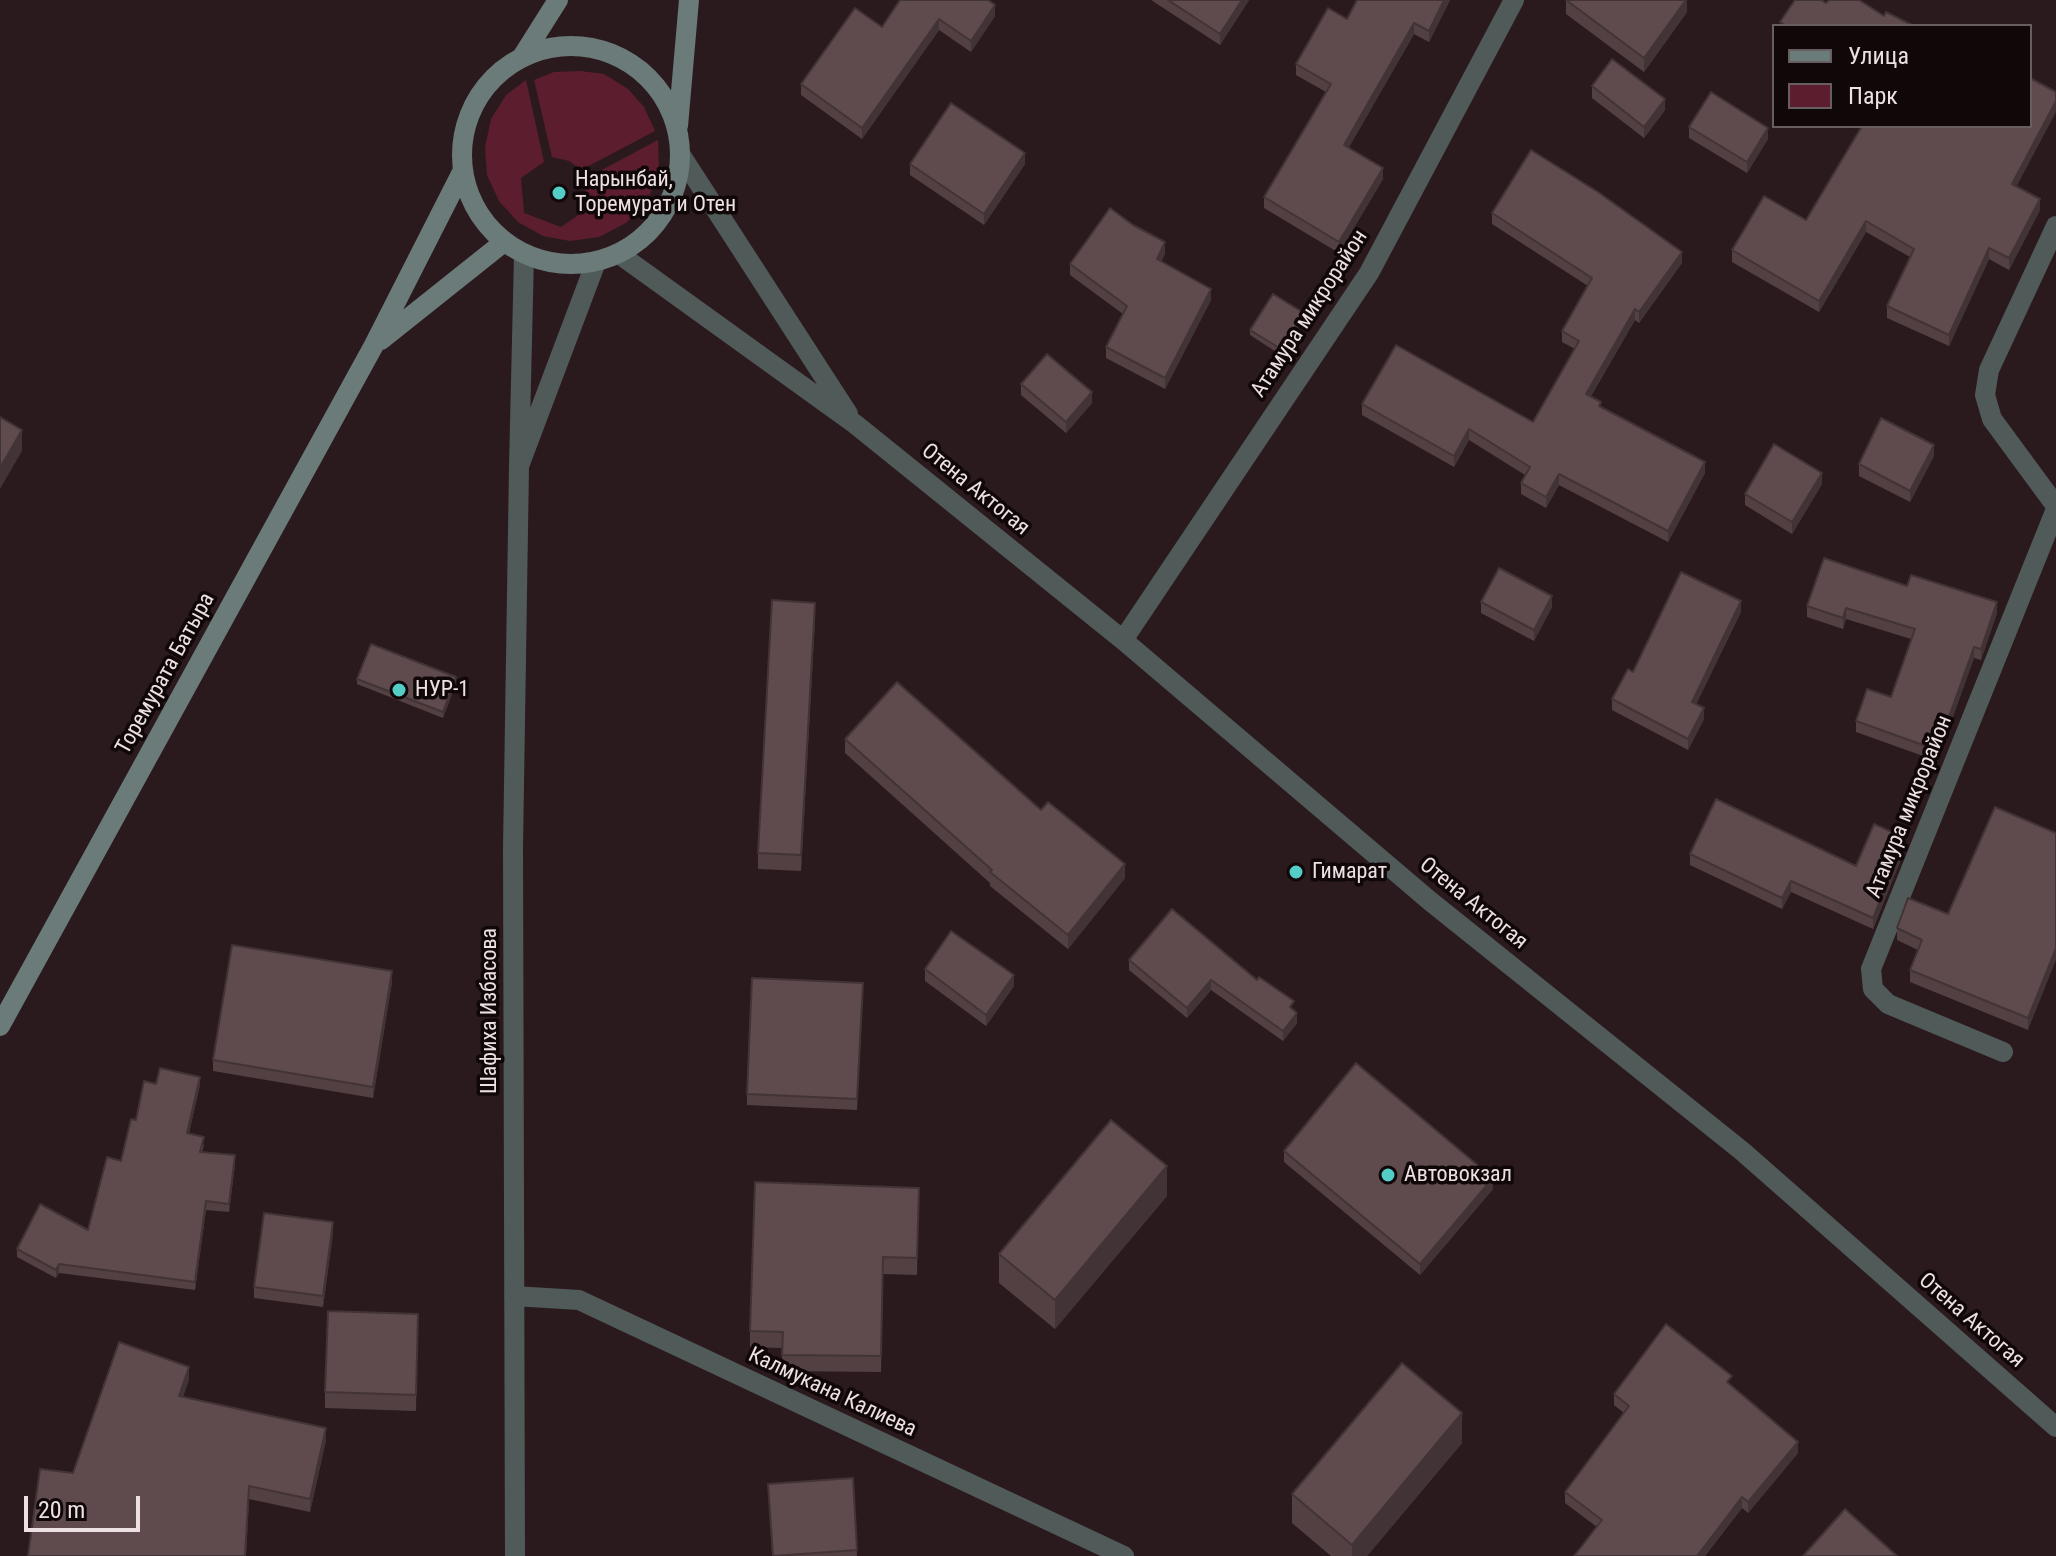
<!DOCTYPE html>
<meta charset="utf-8">
<style>
body{margin:0}
#map{position:relative;width:2056px;height:1556px;overflow:hidden;background:#2b1a1d;font-family:"Roboto Condensed",sans-serif}
canvas{display:block}
.legend{position:absolute;left:1772px;top:24px;width:260px;height:104px;box-sizing:border-box;background:#0f0708;border:2px solid #685e5f;margin:0;padding:10px 14px;list-style:none;font-size:24px;color:#ede0e2}
.legend li{display:flex;align-items:center;gap:16px;height:40px}
.legend b{width:40px;border:2px solid #685e5f}
.scale{position:absolute;left:24px;top:1496px;width:116px;height:36px;box-sizing:border-box;border:4px solid #ede0e2;border-top:0;padding-left:10px;font-size:24px;line-height:28px;white-space:nowrap;color:#ede0e2;-webkit-text-stroke:6px #0f0708;paint-order:stroke}
</style>
<div id="map">
<canvas width="2056" height="1556"></canvas>
<ul class="legend">
<li><b style="height:10px;background:#6b7b79"></b>Улица</li>
<li><b style="height:22px;background:#5c1e2e"></b>Парк</li>
</ul>
<div class="scale">20 m</div>
</div>
<script>
const context = document.querySelector('canvas').getContext('2d');
context.lineJoin = 'round';
function fillPath(path, color) { context.fillStyle = color; context.fill(path, 'evenodd'); }
const toPath = rows => new Path2D(rows.map(r => 'M' + r).join(''));
function trace(path, color, width, dash) { context.strokeStyle = color; context.lineWidth = width; context.lineCap = dash ? 'butt' : 'round'; context.setLineDash(dash || []); context.stroke(path); }
function drawText(font, color, halo, rows, align = 'center') {
  context.font = font + ' "Roboto Condensed",sans-serif'; context.lineWidth = 7; context.setLineDash([]); context.textBaseline = 'middle'; context.strokeStyle = halo; context.fillStyle = color; for (const [text, x, y, turn = 0] of rows) {
    context.save(); context.translate(x, y); context.rotate((+turn || 0) * Math.PI / 180); context.textAlign = isNaN(turn) ? turn : align; if (halo) context.strokeText(text, 0, 0); context.fillText(text, 0, 0); context.restore();
  }
}
const green = toPath([
 [580,71,604,74,628,89,644,107,655,131,581,170,569,161,552,157,534,80,554,72],
 [526,80,544,162,521,178,524,213,561,227,589,208,583,180,658,140,659,173,647,201,626,223,599,237,570,241,543,236,518,222,499,201,487,175,485,147,491,119,506,95]
]);
const street = toPath([
 [680,154,848,414],
 [2056,226,1989,370,1985,395,1992,419,2056,506],
 [619,254,855,424,1123,640,1430,901,1742,1151,2056,1427],
 [524,255,519,466,596,262],
 [1123,640,1369,273,1514,0],
 [2003,1052,1888,1004,1873,989,1871,969,2056,509],
 [514,1296,579,1300,1124,1556],
 [515,1556,513,848,519,466]
]);
const secondary = toPath([
 '462 155a109 109 0 1 1 218 0a109 109 0 1 1-218 0Z',
 [522,57,558,0],
 [678,126,689,0],
 [381,340,504,242],
 [0,1026,374,345,462,172]
]);
const wall = toPath([
 [900,0,995,16,971,52,939,30,862,139,801,95,801,84,882,27],
 [1151,0,1249,0,1220,45],
 [1450,0,1429,42,1414,34,1349,147,1383,179,1339,253,1264,208,1264,197,1326,92,1296,75,1296,64],
 [1566,0,1687,0,1687,12,1644,72,1566,14],
 [1592,86,1665,110,1644,138,1592,98],
 [1689,127,1768,139,1747,173,1689,138],
 [910,164,1025,164,984,225,910,175],
 [2016,186,2040,210,2009,270,1989,259,1949,346,1887,318,1887,306,1910,257,1866,232,1819,312,1732,262,1732,250,1806,220],
 [1492,213,1682,263,1639,323,1635,320,1591,396,1601,407,1705,473,1668,542,1559,485,1546,508,1521,494,1521,483,1525,475,1469,440,1454,467,1362,415,1362,404,1533,422,1575,349,1562,342,1562,331,1588,286,1492,224],
 [1165,254,1161,262,1211,300,1165,389,1106,358,1106,347,1123,314,1070,275,1070,264],
 [1304,318,1281,355,1250,335,1250,330],
 [1021,384,1092,403,1066,433,1021,395],
 [1934,456,1910,502,1859,476,1859,464],
 [1822,484,1792,534,1745,505,1745,494],
 [1907,586,1997,613,1981,660,1974,658,1937,761,1856,732,1856,721,1891,697,1911,639,1846,619,1843,629,1807,617,1807,606],
 [1481,602,1552,607,1534,641,1481,613],
 [1741,612,1696,704,1704,719,1688,750,1612,710,1612,699,1633,672],
 [815,619,801,871,758,869,758,853],
 [357,679,456,683,443,718,357,684],
 [845,739,1041,810,1125,878,1068,949,990,886,990,883,845,753],
 [2056,833,2028,1030,1910,982,1910,970,1918,950,1897,940,1897,928,1948,914],
 [1905,849,1873,929,1791,892,1782,909,1690,865,1690,854,1856,866],
 [1172,909,1294,1011,1297,1023,1283,1041,1211,990,1187,1018,1129,970,1129,960],
 [925,969,1014,986,986,1026,925,981],
 [392,982,373,1098,213,1071,213,1060],
 [863,994,857,1110,747,1105,747,1094],
 [156,1084,200,1085,189,1133,204,1145,202,1152,235,1164,229,1212,206,1210,195,1290,59,1273,56,1278,17,1257,17,1249,88,1230,121,1161,136,1120],
 [1284,1151,1493,1189,1420,1275,1284,1162],
 [919,1188,917,1275,883,1274,881,1372,782,1371,782,1348,750,1347,750,1331],
 [1167,1196,1055,1329,999,1283,999,1254],
 [333,1233,323,1307,254,1298,254,1287],
 [418,1314,416,1411,325,1408,325,1392],
 [189,1379,183,1397,326,1440,310,1512,249,1499,246,1556,28,1556,73,1473],
 [1732,1386,1798,1453,1748,1513,1742,1508,1705,1556,1574,1556,1597,1527,1565,1503,1565,1492,1624,1413,1614,1405,1614,1394],
 [1462,1443,1367,1556,1331,1556,1292,1523,1292,1494],
 [853,1478,857,1556,772,1556,768,1484]
]);
const shadedWall = toPath([
 [1242,0,1249,0,1220,45,1220,34],
 [1444,0,1450,0,1429,42,1429,31],
 [1686,0,1687,0,1687,12,1644,72,1644,58],
 [995,5,995,16,971,52,971,41],
 [939,19,939,30,862,139,862,128],
 [1414,23,1414,34,1344,156,1344,145],
 [1665,99,1665,110,1644,138,1644,127],
 [2056,101,2056,112,2012,195,2012,184],
 [1768,128,1768,139,1747,173,1747,162],
 [1025,153,1025,164,984,225,984,214],
 [1383,168,1383,179,1339,253,1339,242],
 [2040,199,2040,210,2009,270,2009,258],
 [1866,221,1866,232,1819,312,1819,301],
 [1165,242,1165,254,1157,270,1157,259],
 [1989,248,1989,259,1949,346,1949,335],
 [1682,252,1682,263,1639,323,1639,312],
 [1211,289,1211,300,1165,389,1165,378],
 [1635,309,1635,320,1586,405,1586,394],
 [1304,313,1304,318,1281,355,1281,349],
 [1092,392,1092,403,1066,433,1066,422],
 [1469,429,1469,440,1454,467,1454,456],
 [22,430,22,451,0,489,0,468],
 [1934,445,1934,456,1910,502,1910,491],
 [1705,462,1705,473,1668,542,1668,531],
 [1822,473,1822,484,1792,534,1792,522],
 [1559,474,1559,485,1546,508,1546,497],
 [1552,596,1552,607,1534,641,1534,630],
 [1741,601,1741,612,1692,713,1692,702],
 [1997,602,1997,613,1981,660,1981,649],
 [815,603,815,619,801,871,801,855],
 [1846,608,1846,619,1843,629,1843,618],
 [1974,647,1974,658,1937,761,1937,750],
 [456,677,456,683,443,718,443,712],
 [1704,708,1704,719,1688,750,1688,739],
 [1905,838,1905,849,1873,929,1873,918],
 [1125,864,1125,878,1068,949,1068,935],
 [1791,881,1791,892,1782,909,1782,898],
 [2056,948,2056,960,2028,1030,2028,1018],
 [392,971,392,982,373,1098,373,1087],
 [1014,975,1014,986,986,1026,986,1015],
 [1211,980,1211,990,1187,1018,1187,1008],
 [1297,1013,1297,1023,1283,1041,1283,1031],
 [200,1077,200,1085,187,1141,187,1133],
 [235,1155,235,1164,229,1212,229,1204],
 [1167,1166,1167,1196,1055,1329,1055,1300],
 [1493,1178,1493,1189,1420,1275,1420,1264],
 [206,1201,206,1210,195,1290,195,1282],
 [333,1222,333,1233,323,1307,323,1296],
 [59,1264,59,1273,56,1278,56,1270],
 [189,1367,189,1379,179,1408,179,1396],
 [1462,1413,1462,1443,1367,1556,1352,1556,1352,1545],
 [326,1428,326,1440,310,1512,310,1499],
 [1798,1442,1798,1453,1748,1513,1748,1502],
 [1742,1497,1742,1508,1705,1556,1697,1556]
]);
const building = toPath([
 [900,0,988,0,995,5,971,41,939,19,862,128,801,84,855,8,882,27,900,0],
 [1168,0,1242,0,1220,34,1168,0],
 [1357,0,1444,0,1429,31,1414,23,1344,145,1383,168,1339,242,1264,197,1331,84,1296,64,1328,8,1347,19,1357,0],
 [1566,0,1686,0,1644,58,1566,0],
 [1795,0,1821,0,1826,3,1829,0,1859,0,1884,16,1886,12,1914,26,1786,26,1780,22,1795,0],
 [1612,59,1665,99,1644,127,1592,86,1612,59],
 [2030,78,2056,92,2056,101,2012,184,2040,199,2009,258,1989,248,1949,335,1887,306,1914,249,1866,221,1819,301,1732,250,1764,196,1806,220,1862,126,2030,126,2030,78],
 [1711,92,1768,128,1747,162,1689,127,1711,92],
 [951,103,1025,153,984,214,910,164,951,103],
 [1531,150,1598,192,1682,252,1639,312,1635,309,1586,394,1601,402,1599,406,1705,462,1668,531,1559,474,1546,497,1521,483,1530,467,1469,429,1454,456,1362,404,1396,345,1533,422,1579,341,1562,331,1592,278,1492,213,1531,150],
 [1110,208,1133,225,1165,242,1157,259,1211,289,1165,378,1106,347,1127,306,1070,264,1110,208],
 [1273,294,1304,313,1281,349,1250,330,1273,294],
 [1047,354,1092,392,1066,422,1021,384,1047,354],
 [0,417,22,430,0,468,0,417],
 [1881,418,1934,445,1910,491,1859,464,1881,418],
 [1774,444,1822,473,1792,522,1745,494,1774,444],
 [1824,558,1907,586,1911,575,1997,602,1981,649,1974,647,1937,750,1856,721,1867,689,1891,697,1915,629,1846,608,1843,618,1807,606,1824,558],
 [1499,568,1552,596,1534,630,1481,602,1499,568],
 [1681,572,1741,601,1692,702,1704,708,1688,739,1612,699,1628,669,1633,672,1681,572],
 [772,600,815,603,801,855,758,853,772,600],
 [371,644,456,677,443,712,357,679,371,644],
 [897,682,1041,810,1048,802,1125,864,1068,935,990,872,992,870,845,739,897,682],
 [1716,799,1856,866,1874,824,1905,838,1873,918,1791,881,1782,898,1690,854,1716,799],
 [1995,807,2056,833,2056,948,2028,1018,1910,970,1922,940,1897,928,1908,898,1948,914,1995,807],
 [1172,909,1257,980,1259,977,1294,1001,1290,1007,1297,1013,1283,1031,1211,980,1187,1008,1129,960,1172,909],
 [951,931,1014,975,986,1015,925,969,951,931],
 [232,945,392,971,373,1087,213,1060,232,945],
 [752,978,863,983,857,1099,747,1094,752,978],
 [1356,1063,1493,1178,1420,1264,1284,1151,1356,1063],
 [160,1068,200,1077,187,1133,204,1137,200,1152,235,1155,229,1204,206,1201,195,1282,59,1264,56,1270,17,1249,40,1204,88,1230,107,1157,121,1161,131,1119,136,1120,144,1081,156,1084,160,1068],
 [1111,1120,1167,1166,1055,1300,999,1254,1111,1120],
 [755,1182,919,1188,917,1258,883,1257,881,1356,782,1355,783,1332,750,1331,755,1182],
 [264,1213,333,1222,323,1296,254,1287,264,1213],
 [328,1311,418,1314,416,1395,325,1392,328,1311],
 [1666,1324,1732,1376,1727,1382,1798,1442,1748,1502,1742,1497,1697,1556,1574,1556,1602,1520,1565,1492,1629,1406,1614,1394,1666,1324],
 [119,1342,189,1367,179,1396,326,1428,310,1499,249,1486,245,1556,28,1556,40,1469,73,1473,119,1342],
 [1402,1363,1462,1413,1352,1545,1292,1494,1402,1363],
 [853,1478,857,1550,773,1556,768,1484,853,1478],
 [1845,1509,1897,1556,1803,1556,1845,1509]
]);
const markers = [
 [559,193,8,"#54cdc7"],
 [399,690,8,"#54cdc7"],
 [1296,872,8,"#54cdc7"],
 [1388,1175,8,"#54cdc7"]
];
const poiNames = [
 ["Нарынбай,",575,180],
 ["Торемурат и Отен",575,205],
 ["НУР-1",415,690],
 ["Гимарат",1312,872],
 ["Автовокзал",1404,1175]
];
const streetNames = [
 ["Атамура микрорайон",1310,314,-57],
 ["Отена Актогая",975,490,39],
 ["Торемурата Батыра",166,674,-61],
 ["Атамура микрорайон",1910,807,-68],
 ["Отена Актогая",1473,904,39],
 ["Шафиха Избасова",490,1011,-90],
 ["Отена Актогая",1971,1321,41],
 ["Калмукана Калиева",832,1393,25]
];
fillPath(green, '#5c1e2e');
trace(street, '#505a59', 20);
trace(secondary, '#6b7b79', 20);
fillPath(wall, '#524042');
fillPath(shadedWall, '#423436');
fillPath(building, '#5f4a4d');
trace(building, '#423436', 2);
for (const [x, y, r, color] of markers) { const dot = new Path2D(); dot.arc(x, y, r, 0, 2 * Math.PI); context.fillStyle = color; context.fill(dot); trace(dot, '#0f0708', 3); }
drawText('22px', '#ede0e2', '#0f0708', poiNames, 'left');
drawText('22px', '#ede0e2', '#0f0708', streetNames);
</script>
